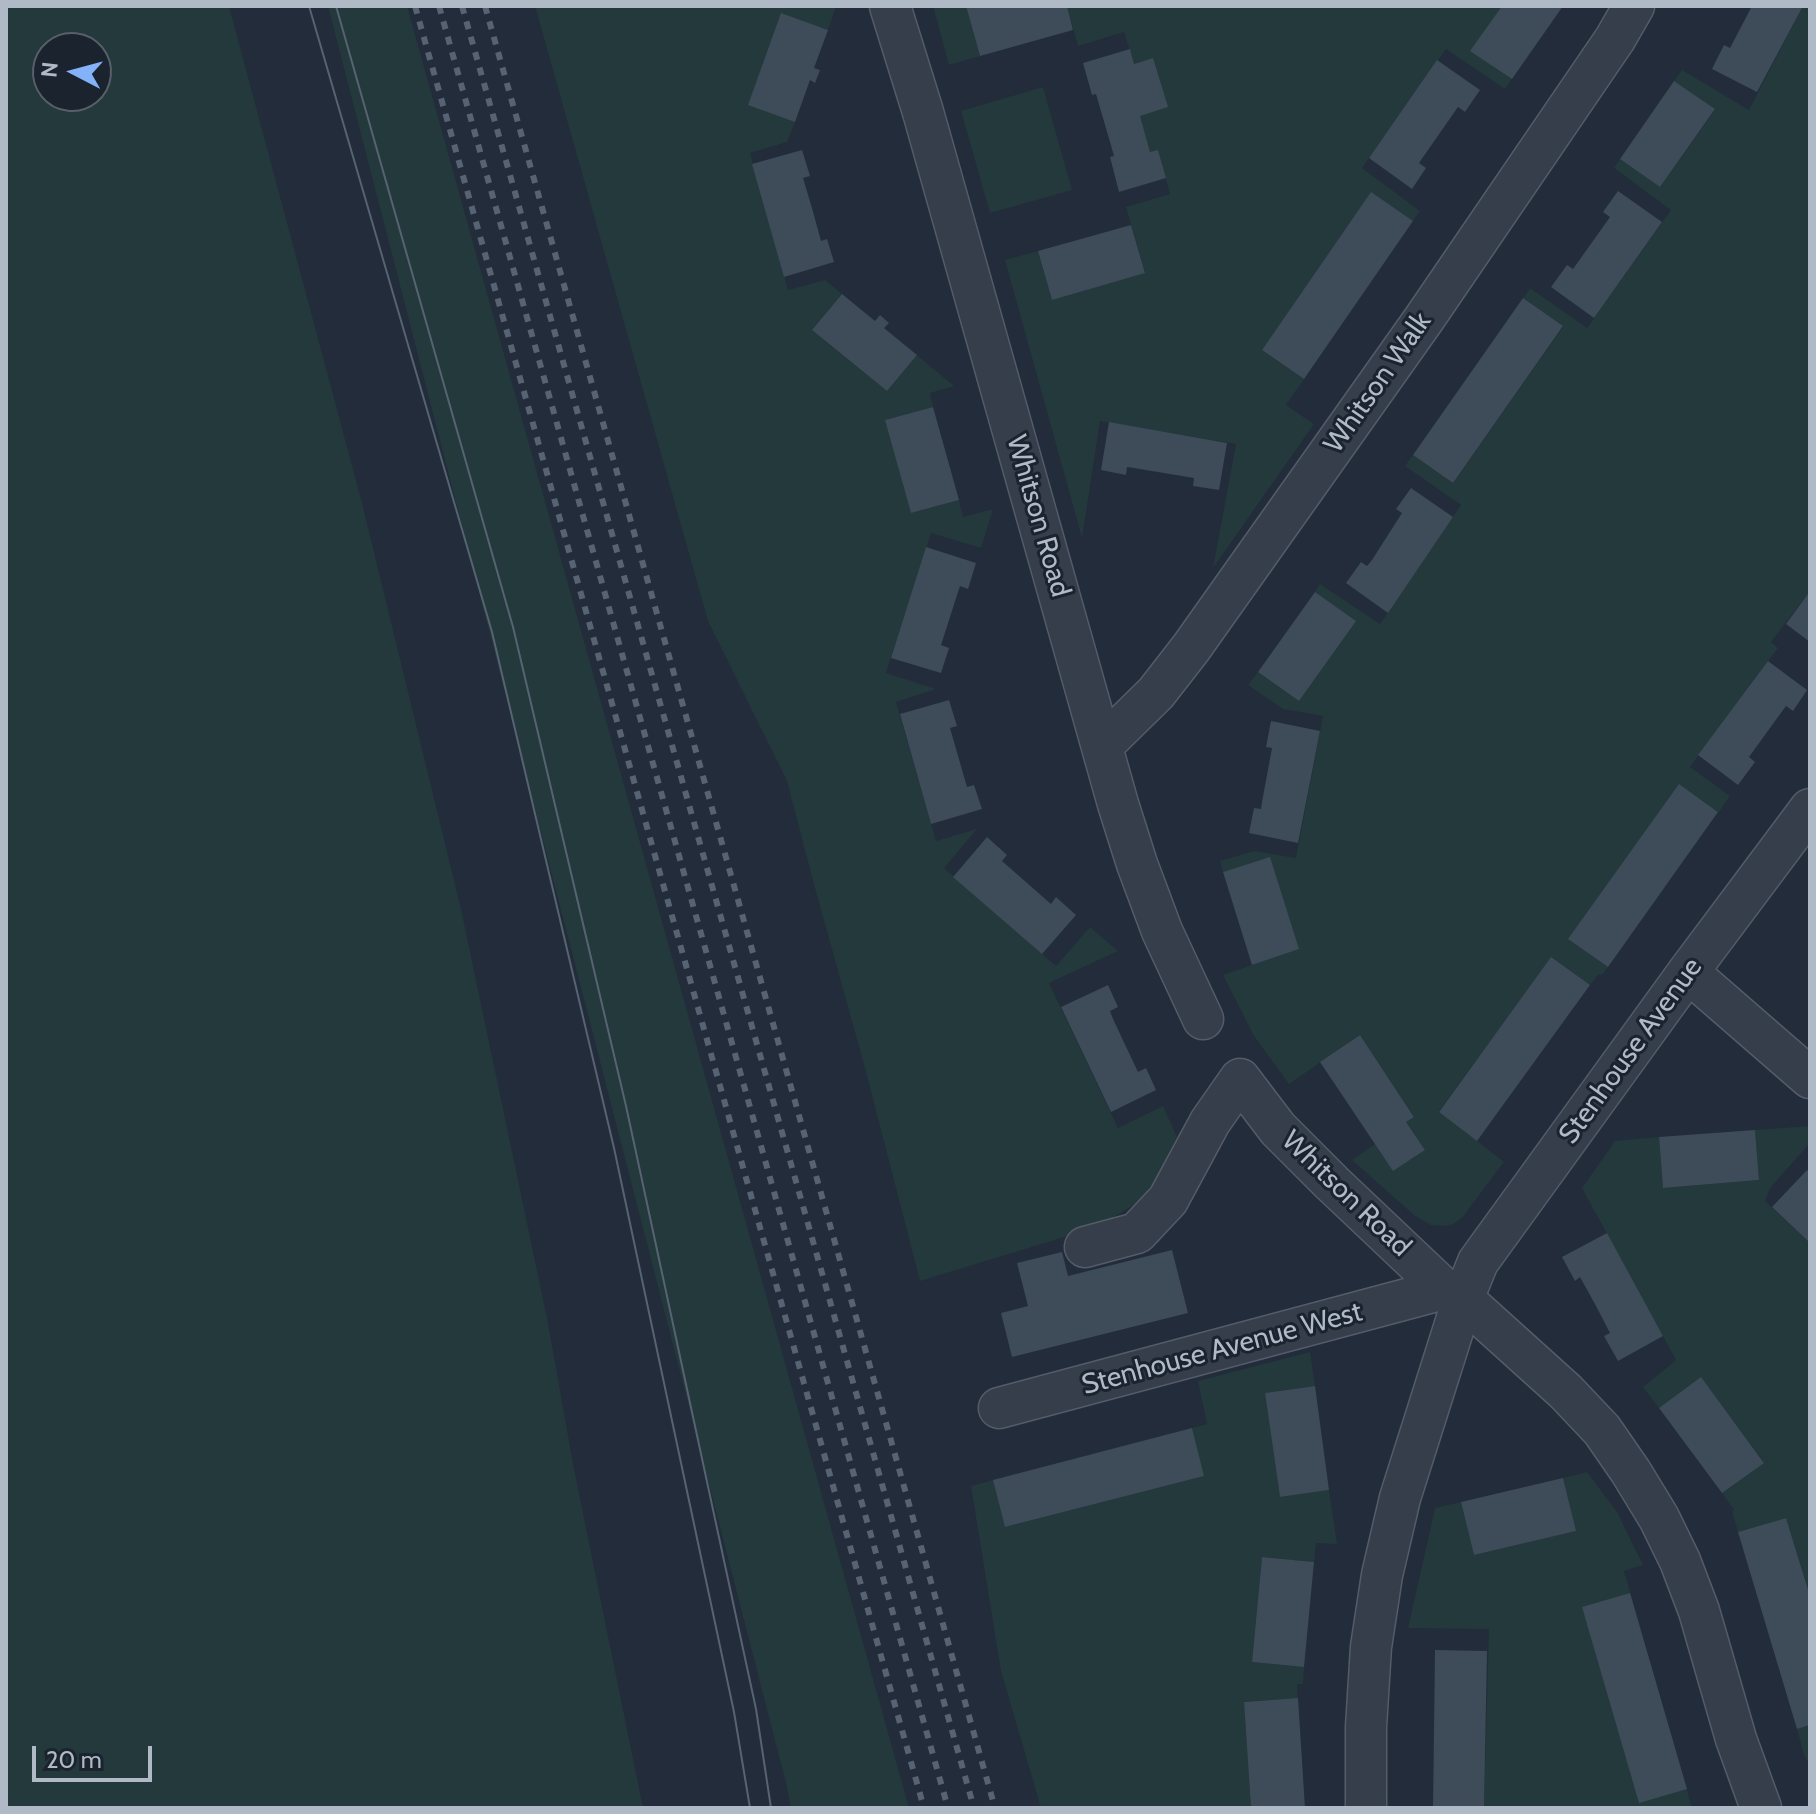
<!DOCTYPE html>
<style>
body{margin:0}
#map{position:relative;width:1816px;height:1814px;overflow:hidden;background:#222c3a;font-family:Cabin,sans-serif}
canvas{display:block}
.frame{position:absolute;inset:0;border:8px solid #b0b9c6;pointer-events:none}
.north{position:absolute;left:32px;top:32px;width:80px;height:80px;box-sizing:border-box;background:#1b232f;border:2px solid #575f6b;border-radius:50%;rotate:276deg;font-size:22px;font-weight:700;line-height:32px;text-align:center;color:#b0b9c6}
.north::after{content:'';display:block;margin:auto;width:28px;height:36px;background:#84b2f8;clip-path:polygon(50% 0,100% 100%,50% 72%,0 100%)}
.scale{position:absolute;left:32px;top:1746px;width:120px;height:36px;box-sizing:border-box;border:4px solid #b0b9c6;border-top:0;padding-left:10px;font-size:24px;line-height:28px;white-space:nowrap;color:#b0b9c6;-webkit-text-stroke:6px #1b232f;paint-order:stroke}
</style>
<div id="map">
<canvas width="1816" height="1814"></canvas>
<div class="frame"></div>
<div class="north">N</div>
<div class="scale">20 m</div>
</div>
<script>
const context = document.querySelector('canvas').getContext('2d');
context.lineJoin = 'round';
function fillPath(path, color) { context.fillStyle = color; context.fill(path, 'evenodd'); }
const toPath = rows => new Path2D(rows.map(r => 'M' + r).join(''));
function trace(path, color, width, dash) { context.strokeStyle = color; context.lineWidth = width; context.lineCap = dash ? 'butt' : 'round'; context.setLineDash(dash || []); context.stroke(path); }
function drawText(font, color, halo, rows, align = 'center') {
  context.font = font + ' Cabin,sans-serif'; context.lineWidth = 6; context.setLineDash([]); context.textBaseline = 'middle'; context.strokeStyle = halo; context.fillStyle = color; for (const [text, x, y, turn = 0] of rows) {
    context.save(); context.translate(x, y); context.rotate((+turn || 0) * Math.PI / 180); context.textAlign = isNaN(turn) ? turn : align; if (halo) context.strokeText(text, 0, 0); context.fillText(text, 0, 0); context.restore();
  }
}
const green = toPath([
 [6,6,229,6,362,503,461,909,547,1318,574,1469,643,1808,6,1808],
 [48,48,96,48,96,96,48,96],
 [328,6,407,6,909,1808,791,1808,786,1783],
 [535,6,836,6,828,30,781,14,795,122,787,142,750,153,788,290,825,280,842,294,812,330,887,391,917,355,954,386,930,393,933,407,886,420,911,513,959,500,963,517,993,509,981,548,931,533,886,673,936,689,896,702,936,841,977,829,944,868,1056,966,1090,927,1118,951,1049,983,1118,1128,1163,1106,1177,1137,1158,1177,1144,1196,1135,1204,1097,1227,920,1281,865,1068,812,877,787,781,708,621],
 [933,6,966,6,980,56,949,65],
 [1067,6,1502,6,1471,51,1512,79,1505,89,1446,49,1362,168,1420,211,1413,221,1371,193,1262,350,1304,379,1286,405,1314,424,1213,568,1236,444,1100,421,1082,538,1005,260,1038,251,1052,300,1145,272,1126,207,1170,194,1158,151,1150,152,1139,116,1153,58,1134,64,1124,32,1078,46],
 [1803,6,1810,6,1810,591,1771,642,1778,648,1690,767,1730,796,1719,812,1680,785,1569,939,1608,967,1602,975,1599,974,1590,985,1551,958,1439,1111,1504,1162,1462,1218,1453,1224,1445,1226,1431,1225,1415,1216,1352,1160,1375,1144,1394,1170,1425,1150,1406,1122,1414,1116,1360,1035,1289,1084,1254,1036,1223,975,1298,949,1270,858,1223,872,1220,861,1254,851,1296,858,1323,716,1283,709,1248,685,1258,672,1299,701,1355,621,1315,592,1320,584,1380,624,1461,505,1405,466,1413,455,1453,483,1563,327,1523,298,1530,288,1587,328,1671,210,1614,168,1620,159,1660,187,1715,110,1674,81,1682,70,1749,110],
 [1043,87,1072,190,990,213,961,111],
 [1810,1126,1810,1143,1770,1188,1765,1201,1810,1243,1810,1596,1786,1518,1738,1532,1732,1511,1734,1510,1722,1493,1764,1462,1701,1378,1659,1408,1643,1387,1676,1360,1582,1188,1615,1141,1659,1137,1663,1188,1759,1180,1755,1130],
 [1310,1352,1315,1386,1265,1393,1280,1497,1329,1490,1337,1544,1316,1543,1314,1562,1262,1557,1252,1662,1304,1667,1303,1684,1297,1684,1298,1698,1244,1702,1251,1808,1041,1808,1001,1671,971,1486,993,1480,1006,1527,1203,1476,1192,1428,1207,1424,1198,1381],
 [1587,1472,1617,1512,1643,1565,1624,1571,1692,1808,1484,1808,1489,1629,1408,1628,1435,1508,1461,1502,1474,1555,1575,1531,1563,1478],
 [1810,1725,1810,1766,1804,1755,1797,1729]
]);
const building = toPath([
 [966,6,1067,6,1073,30,980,56],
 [1502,6,1563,6,1512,79,1470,51],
 [1752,6,1803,6,1757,92,1712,69,1724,45,1730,48],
 [781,13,828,30,814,68,820,70,815,83,810,80,795,122,748,105],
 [1130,49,1134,64,1153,58,1168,107,1140,116,1150,152,1158,150,1166,178,1119,192,1110,157,1114,156,1112,149,1096,94,1092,95,1083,63],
 [1437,60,1480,90,1465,112,1458,107,1419,163,1426,168,1412,189,1369,158],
 [1674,81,1715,109,1660,187,1620,159],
 [802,150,810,176,803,178,812,208,821,241,827,239,834,262,784,277,752,164],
 [1618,191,1662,222,1594,318,1551,287,1567,265,1573,269,1610,217,1603,212],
 [1371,192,1413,221,1304,379,1262,350],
 [1131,225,1145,273,1052,300,1038,251],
 [842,294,875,321,880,315,889,323,884,328,917,355,887,391,812,330],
 [1523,298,1563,326,1453,483,1413,455],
 [933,407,959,500,911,513,885,420],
 [1109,422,1227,443,1219,490,1193,486,1194,478,1134,468,1127,467,1126,475,1101,470],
 [1411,488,1453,517,1388,613,1346,583,1361,562,1367,566,1372,560,1402,513,1396,509],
 [926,547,976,563,968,589,960,586,941,645,949,648,941,673,891,658],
 [1810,591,1810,642,1786,624],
 [1315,592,1356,621,1299,701,1258,672],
 [1768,661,1807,690,1793,711,1786,706,1749,757,1755,762,1738,785,1698,755],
 [949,700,957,726,950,728,967,787,974,785,982,809,931,824,900,714],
 [1271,721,1320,731,1298,843,1249,833,1254,808,1261,809,1262,802,1272,748,1266,747],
 [1679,784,1718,812,1608,967,1568,939],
 [987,837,1007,855,1002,861,1051,904,1056,897,1076,915,1042,954,953,877],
 [1270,857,1299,949,1252,965,1223,872],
 [1551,957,1590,985,1477,1141,1439,1112],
 [1108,985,1118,1007,1110,1011,1113,1019,1138,1072,1146,1068,1156,1090,1111,1112,1061,1007],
 [1360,1035,1414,1117,1406,1122,1425,1150,1393,1171,1320,1062],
 [1755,1130,1759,1180,1663,1188,1659,1137],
 [1807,1170,1810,1173,1810,1243,1772,1207],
 [1607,1233,1663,1336,1618,1361,1604,1336,1610,1333,1596,1306,1580,1277,1575,1281,1562,1257],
 [1172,1250,1188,1313,1012,1357,1001,1313,1028,1306,1017,1263,1062,1252,1068,1276],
 [1701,1377,1764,1463,1722,1493,1659,1408],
 [1315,1386,1329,1490,1280,1497,1265,1393],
 [1192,1428,1204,1476,1005,1527,993,1480],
 [1563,1478,1576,1531,1474,1555,1461,1502],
 [1786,1518,1810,1596,1810,1725,1797,1729,1738,1532],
 [1262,1557,1314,1562,1304,1667,1252,1662],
 [1630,1593,1687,1789,1639,1803,1582,1607],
 [1435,1650,1487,1651,1484,1808,1433,1808],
 [1298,1698,1305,1808,1251,1808,1244,1702]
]);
const minor = toPath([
 [890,6,923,112,1118,804,1137,864,1162,931,1203,1019],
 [1103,745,1156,693,1191,648,1424,319,1615,39,1634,6],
 [1688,972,1810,1078],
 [1085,1247,1137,1233,1168,1200,1210,1122,1240,1079,1278,1129,1332,1183,1444,1289,1463,1299,1566,1392,1602,1430,1631,1472,1659,1518,1680,1561,1699,1611,1736,1739,1761,1808],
 [999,1408,1444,1289],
 [1366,1808,1366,1727,1371,1647,1382,1575,1400,1498,1463,1299,1478,1262,1688,972,1810,809]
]);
const tram = toPath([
 [309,6,492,632,614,1148,734,1712,750,1808],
 [336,6,513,627,626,1106,756,1709,771,1808]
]);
const rail = toPath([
 [415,6,924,1808],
 [439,6,948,1808],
 [462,6,974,1808],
 [485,6,995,1808]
]);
const streetNames = [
 ["Whitson Walk",1378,383,-55],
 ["Whitson Road",1038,516,74],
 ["Stenhouse Avenue",1631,1051,-54],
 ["Whitson Road",1346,1194,44],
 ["Stenhouse Avenue West",1222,1349,-15]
];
fillPath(green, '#24393b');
fillPath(building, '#3e4b59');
trace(minor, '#535c68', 43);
trace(minor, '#353e4a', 40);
trace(tram, '#576272', 2);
trace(rail, '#576272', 6, [8, 8]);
drawText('28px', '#b0b9c6', '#1b232f', streetNames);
</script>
